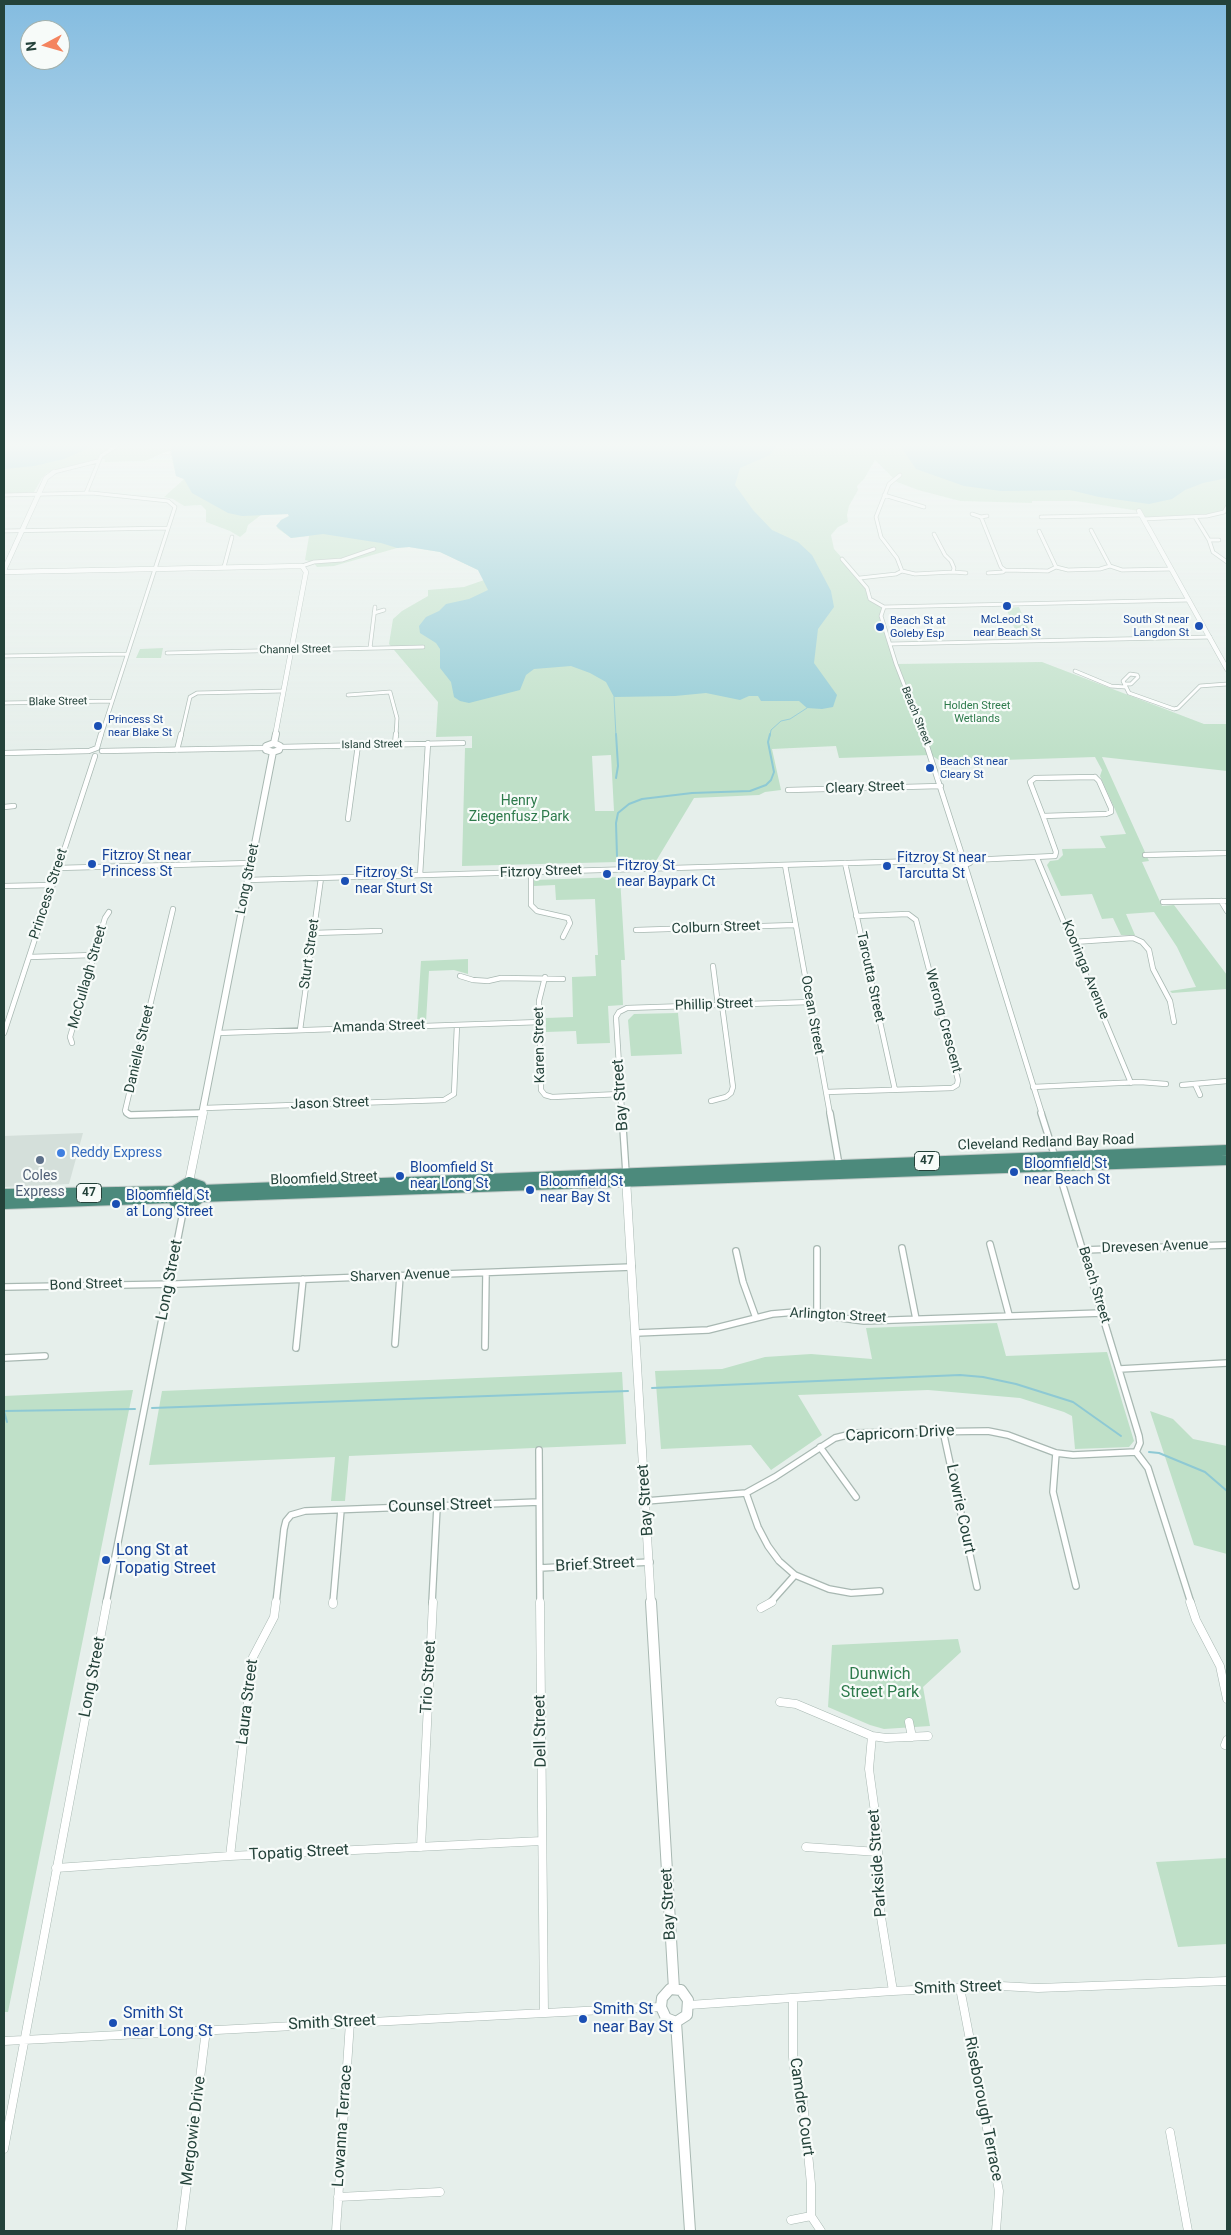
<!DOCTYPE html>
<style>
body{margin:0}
#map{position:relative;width:1231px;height:2235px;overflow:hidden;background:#e6efeb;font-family:Roboto,sans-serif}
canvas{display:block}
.frame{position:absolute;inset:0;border:5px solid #24423a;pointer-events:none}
.north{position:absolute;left:20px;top:20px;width:50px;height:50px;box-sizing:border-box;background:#f7fbf9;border:1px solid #a3b1ad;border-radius:50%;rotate:264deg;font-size:14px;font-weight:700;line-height:20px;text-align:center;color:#24423a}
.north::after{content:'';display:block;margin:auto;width:18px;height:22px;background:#f4845f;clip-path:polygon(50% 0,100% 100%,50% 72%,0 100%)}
</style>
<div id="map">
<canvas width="1231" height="2235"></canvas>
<div class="frame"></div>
<div class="north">N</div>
</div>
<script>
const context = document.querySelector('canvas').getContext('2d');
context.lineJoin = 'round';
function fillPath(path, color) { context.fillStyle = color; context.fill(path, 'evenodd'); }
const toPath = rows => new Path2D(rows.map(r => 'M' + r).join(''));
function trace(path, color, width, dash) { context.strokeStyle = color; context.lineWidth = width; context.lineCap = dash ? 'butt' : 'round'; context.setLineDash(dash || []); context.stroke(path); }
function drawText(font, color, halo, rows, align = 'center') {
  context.font = font + ' Roboto,sans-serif'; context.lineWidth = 4.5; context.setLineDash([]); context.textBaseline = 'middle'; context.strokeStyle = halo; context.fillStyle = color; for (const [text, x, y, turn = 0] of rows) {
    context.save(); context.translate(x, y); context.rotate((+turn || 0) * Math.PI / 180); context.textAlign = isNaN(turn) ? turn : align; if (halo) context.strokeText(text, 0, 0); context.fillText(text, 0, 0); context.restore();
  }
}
const built = toPath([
 [83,1133,69,1184,4,1187,4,1136]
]);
const green = toPath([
 [4,443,1227,443,1227,507,1224,512,1207,516,1144,519,1139,511,1076,501,1032,501,1032,503,960,501,918,490,897,482,875,460,864,479,857,486,858,490,849,506,847,515,848,522,838,527,831,535,834,549,860,578,867,588,870,599,884,607,881,616,896,664,1042,662,1204,724,1227,724,1227,771,1102,757,1149,861,1142,862,1162,906,1174,905,1227,975,1227,989,1172,993,1170,991,1196,987,1177,947,1154,912,1126,914,1135,935,1121,935,1113,918,1102,919,1092,894,1061,896,1047,865,1050,861,1058,860,1063,855,1062,849,1106,848,1100,836,1126,834,1100,776,1102,770,1095,757,942,762,931,755,839,758,836,746,772,749,781,790,765,792,759,795,694,798,656,861,462,866,465,748,472,748,472,736,436,737,438,702,389,644,393,619,402,611,428,596,428,590,464,587,484,580,478,570,440,552,409,547,397,548,334,566,317,567,313,562,305,560,309,536,291,538,277,528,281,520,289,516,288,514,261,515,248,525,246,532,240,537,230,531,206,522,206,510,201,505,184,506,173,499,164,497,184,479,176,476,170,450,145,461,105,462,105,459,94,460,47,473,42,478,34,492,4,494],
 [611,755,614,811,595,811,592,756],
 [1019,607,1033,638,1019,639,1006,608],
 [163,648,161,658,136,658,140,649],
 [620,877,625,960,621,960,623,1005,608,1006,610,1043,577,1044,576,1031,546,1032,546,1018,573,1017,572,977,596,976,595,955,598,955,595,899,556,900,555,885,534,886,534,880],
 [468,959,468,974,454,970,429,971,426,1022,417,1023,421,961],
 [678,1013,682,1054,631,1056,628,1020,634,1014],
 [997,1323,1006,1356,1107,1352,1134,1441,1129,1447,1075,1449,1072,1416,1064,1412,1020,1398,928,1390,798,1395,822,1435,771,1470,751,1445,661,1449,655,1371,722,1369,765,1357,811,1354,872,1359,866,1328],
 [622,1372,626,1444,349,1456,345,1501,331,1501,335,1457,149,1465,162,1391],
 [133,1390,8,2012,4,2012,4,1396],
 [1150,1411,1173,1419,1193,1439,1227,1446,1227,1554,1194,1545],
 [958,1639,961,1652,923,1687,930,1726,884,1729,870,1725,828,1707,832,1645],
 [1227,1858,1227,1944,1178,1947,1156,1862]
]);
const water = toPath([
 [4,443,101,443,64,459,34,466,4,469],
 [173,443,784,443,777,445,770,455,740,468,735,485,753,510,772,530,798,542,812,555,831,591,834,607,818,629,814,663,837,695,833,707,822,709,807,708,799,701,761,701,758,696,749,696,740,700,706,693,675,696,614,697,606,682,590,673,571,666,534,669,526,675,520,690,469,703,460,701,454,697,451,682,440,668,440,649,436,643,420,633,419,626,426,617,439,611,446,604,469,599,488,590,478,570,440,552,409,547,397,548,381,543,323,534,291,538,276,526,281,520,289,516,288,514,242,516,228,513,192,493,184,479,176,476,171,450],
 [903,443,1227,443,1227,478,1203,483,1185,490,1172,499,1149,504,1099,497,1070,490,1001,491,964,486,916,469,901,447]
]);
const streamFar1 = toPath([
 [614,697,616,736],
 [770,736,771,730,781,721,790,719,807,708]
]);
const stream = toPath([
 [616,778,618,766,616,734],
 [617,856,616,823,618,813,629,804,642,799,692,793,750,791,766,785,771,780,774,772,768,742,770,734],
 [652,1388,960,1375,983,1377,1016,1384,1073,1402,1121,1436],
 [152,1408,628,1391],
 [4,1411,135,1409],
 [4,1411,7,1422],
 [1149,1452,1159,1453,1205,1472,1227,1491]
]);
const minorFar3 = toPath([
 [54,472,98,461],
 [900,475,889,484,876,517,881,537,897,558,902,571],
 [86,493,101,456,121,443],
 [4,495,92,493,168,501,175,507,101,736],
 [884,495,924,507],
 [972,514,981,517,987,516],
 [981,517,1001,567,1005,570,1048,571,1056,567,1068,570,1100,569,1110,566,1122,570,1171,569],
 [1041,517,1141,515],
 [1195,517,1209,540,1213,552,1227,562],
 [1144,519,1207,516,1224,512,1227,507],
 [1091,530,1110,566],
 [4,531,168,528],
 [1039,531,1056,567],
 [1209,540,1219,540],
 [842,559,867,588,870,599,884,607,1189,600],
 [302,566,314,562,342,560,374,549],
 [224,567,232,537],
 [953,572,966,573],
 [988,573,1003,572,1005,570],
 [860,578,896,574,902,571,915,574,953,572,954,568,951,561,945,555,934,534],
 [884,607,881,616,896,664,924,736],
 [374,613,384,610],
 [890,644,1210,637],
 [370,648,375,607],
 [167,653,423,647],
 [4,656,127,654],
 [1075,671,1111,686,1125,687],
 [1126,684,1131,684,1138,677,1137,675,1130,674,1123,681,1129,693,1174,709,1178,708,1200,686,1227,684],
 [348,695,390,692,397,718,396,736],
 [4,703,112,701],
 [181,736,190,697,197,693,283,691]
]);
const minorFar2 = toPath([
 [923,734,962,855],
 [395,744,396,734],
 [280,747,463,743],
 [97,748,101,734],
 [177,750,181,734],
 [102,751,265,748],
 [4,753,89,751,97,748],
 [1095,777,1099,781,1111,808,1111,812,1106,814,1043,816,1030,782,1035,778,1095,777],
 [788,790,941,786],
 [4,807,14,806],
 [348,819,358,745],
 [1145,855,1227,853],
 [1037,858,1131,1083],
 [955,860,956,856,962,855,971,860],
 [955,860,958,864,965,865,970,863,971,860],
 [971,860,1055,856,1056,852,1043,816],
 [845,863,895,1090],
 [785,865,830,1114],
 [965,865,1042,1114],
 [57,868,250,863],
 [531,872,531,905,537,911,568,918,570,923,563,937],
 [420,875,428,743],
 [247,880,955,860],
 [4,886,52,885],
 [1221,901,1227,911],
 [1163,902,1227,901],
 [636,930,795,925],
 [313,933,380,931],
 [1073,942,1133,938,1142,942,1149,950,1153,969,1170,1001,1174,1022],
 [29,957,94,955],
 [713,966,718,1005],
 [460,976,473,980,488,981,501,978,563,979],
 [545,977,539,1001,541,1090,545,1095,552,1097,621,1094],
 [300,1030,321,878],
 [4,1033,95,756],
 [218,1033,541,1022],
 [72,1043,70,1037,105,918,109,912],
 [1195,1084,1200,1095],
 [1182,1085,1227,1081],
 [1033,1087,1140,1082,1166,1084],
 [826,1092,952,1088,957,1085,958,1080,916,920,908,914,856,916],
 [711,1101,726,1097,731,1093,733,1087,722,1005],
 [204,1108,444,1100,454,1094,457,1025],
 [128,1114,125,1111,173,909],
 [174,1114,203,1113],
 [622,1114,616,1017,619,1012,627,1008,810,1002]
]);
const minorFar1 = toPath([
 [127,1113,130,1115,203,1113],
 [622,1113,626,1173],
 [830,1113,839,1165],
 [1041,1113,1055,1157],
 [1057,1166,1139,1436,1140,1443,1136,1452,1148,1468,1191,1603],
 [990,1244,1009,1315],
 [902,1248,916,1319],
 [817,1249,817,1314],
 [1083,1250,1227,1245],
 [736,1251,743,1282,756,1318],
 [4,1287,177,1284,632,1267],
 [636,1333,708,1330,772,1314,796,1312,864,1321,1102,1313],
 [395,1344,400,1276],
 [485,1347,486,1273],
 [296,1348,303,1279],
 [4,1358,45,1356],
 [1120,1369,1227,1363],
 [943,1431,977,1587],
 [820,1447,856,1497],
 [539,1450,540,1603],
 [1056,1453,1053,1492,1076,1586],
 [746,1493,758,1527,768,1546,779,1561,795,1575,829,1589,851,1593,880,1591],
 [646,1501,746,1493,775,1477,835,1438,855,1433,988,1431,1008,1435,1056,1453,1073,1455,1136,1452],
 [540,1568,650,1562],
 [106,1603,184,1207],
 [276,1603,284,1529,286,1521,291,1515,305,1511,539,1502],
 [333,1603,341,1510],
 [432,1603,437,1507],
 [770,1603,795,1575]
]);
const minor = toPath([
 [540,1602,544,2013],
 [1190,1602,1196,1620,1220,1666,1227,1699],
 [333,1604,333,1602],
 [761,1608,772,1602],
 [780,1702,796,1704,872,1736,886,1738,928,1736],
 [909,1722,912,1737],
 [872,1736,869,1769,877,1827,880,1911,893,1991],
 [1225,1745,1227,1740],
 [421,1847,433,1602],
 [806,1847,878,1852],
 [230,1856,253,1657,274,1617,276,1602],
 [56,1868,230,1856,542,1841],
 [960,1988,999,2191,996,2231],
 [793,1998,793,2057,795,2075,803,2102,811,2184,811,2216],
 [689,2005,893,1991,1001,1986,1038,1988,1227,1981],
 [4,2041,661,2007],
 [1170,2132,1188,2231],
 [4,2149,107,1602],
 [338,2197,440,2192],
 [791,2220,811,2216,821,2231],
 [181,2231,206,2030],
 [336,2231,350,2022]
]);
const tertiaryFar3 = toPath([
 [1139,511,1227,669],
 [4,570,46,478,54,472],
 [4,572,302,566,306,572,275,736]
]);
const tertiaryFar2 = toPath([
 [274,743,276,734],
 [274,743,280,746,279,750,273,752,266,750,266,746,274,743],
 [202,1114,273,752]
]);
const tertiaryFar1 = toPath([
 [626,1178,651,1603],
 [189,1182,203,1113]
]);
const tertiary = toPath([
 [651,1602,674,1989],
 [670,1989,681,1990,688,2000,687,2015,676,2022,666,2018,661,2007,662,1998,670,1989],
 [676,2022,690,2231]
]);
const trunk = toPath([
 [189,1182,201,1186,201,1197,189,1206,176,1204,172,1198,174,1191,189,1182],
 [202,1190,1227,1150],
 [4,1194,174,1191],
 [201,1197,1227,1160],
 [4,1204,172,1198]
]);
const markers = [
 [1007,606,5,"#1a4fb4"],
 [1199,626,5,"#1a4fb4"],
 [880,627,5,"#1a4fb4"],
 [98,726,5,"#1a4fb4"],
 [930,768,5,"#1a4fb4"],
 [92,864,5,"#1a4fb4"],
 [887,866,5,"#1a4fb4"],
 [607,874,5,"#1a4fb4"],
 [345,881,5,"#1a4fb4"],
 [61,1153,5,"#3f7fe0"],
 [40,1160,5,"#5c6f8a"],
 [1014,1172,5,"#1a4fb4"],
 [400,1176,5,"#1a4fb4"],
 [530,1190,5,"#1a4fb4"],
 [116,1204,5,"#1a4fb4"],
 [106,1560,5,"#1a4fb4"],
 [583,2019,5,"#1a4fb4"],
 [113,2023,5,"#1a4fb4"]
];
const farTransitnames = [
 ["McLeod St",1007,620,"center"],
 ["near Beach St",1007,633,"center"],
 ["South St near",1189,620,"right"],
 ["Langdon St",1189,633,"right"],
 ["Beach St at",890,621],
 ["Goleby Esp",890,634],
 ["Princess St",108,720],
 ["near Blake St",108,733],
 ["Beach St near",940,762],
 ["Cleary St",940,775]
];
const farStreetnames = [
 ["Channel Street",295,650,-1],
 ["Blake Street",58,702,-1],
 ["Beach Street",916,716,68],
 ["Island Street",372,745,-1]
];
const farParknames = [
 ["Holden Street",977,706],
 ["Wetlands",977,719]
];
const shields = [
 [927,1161,25],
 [89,1193,25]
];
const shieldNames = [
 ["47",927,1161],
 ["47",89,1193]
];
const streetNames = [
 ["Cleary Street",865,788,-2],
 ["Fitzroy Street",541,872,-2],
 ["Long Street",248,879,-79],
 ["Princess Street",49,894,-72],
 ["Colburn Street",716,928,-2],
 ["Sturt Street",310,954,-82],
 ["Kooringa Avenue",1085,970,68],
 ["McCullagh Street",88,977,-74],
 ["Tarcutta Street",870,977,78],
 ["Phillip Street",714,1005,-2],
 ["Ocean Street",812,1015,80],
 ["Werong Crescent",943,1021,75],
 ["Amanda Street",379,1027,-2],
 ["Karen Street",540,1045,-91],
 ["Danielle Street",140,1049,-77],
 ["Jason Street",330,1104,-2],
 ["Cleveland Redland Bay Road",1046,1143,-2],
 ["Bloomfield Street",324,1179,-2],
 ["Drevesen Avenue",1155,1247,-2],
 ["Sharven Avenue",400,1276,-2],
 ["Bond Street",86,1285,-2],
 ["Beach Street",1094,1285,73],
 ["Arlington Street",838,1316,3]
];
const parkNames = [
 ["Henry",519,801],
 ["Ziegenfusz Park",519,817]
];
const transitNames = [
 ["Fitzroy St near",102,856],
 ["Princess St",102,872],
 ["Fitzroy St near",897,858],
 ["Tarcutta St",897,874],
 ["Fitzroy St",617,866],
 ["near Baypark Ct",617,882],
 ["Fitzroy St",355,873],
 ["near Sturt St",355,889],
 ["Bloomfield St",1024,1164],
 ["near Beach St",1024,1180],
 ["Bloomfield St",410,1168],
 ["near Long St",410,1184],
 ["Bloomfield St",540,1182],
 ["near Bay St",540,1198],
 ["Bloomfield St",126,1196],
 ["at Long Street",126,1212]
];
const shopNames = [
 ["Reddy Express",71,1153]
];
const serviceNames = [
 ["Coles",40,1176],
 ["Express",40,1192]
];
const nearStreetnames = [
 ["Bay Street",621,1095,-94],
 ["Long Street",170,1280,-79],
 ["Capricorn Drive",900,1434,-3],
 ["Bay Street",646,1500,-94],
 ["Counsel Street",440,1506,-2],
 ["Lowrie Court",960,1509,78],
 ["Brief Street",595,1565,-3],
 ["Long Street",93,1677,-79],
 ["Trio Street",429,1677,-87],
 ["Laura Street",248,1702,-83],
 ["Dell Street",541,1731,-91],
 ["Topatig Street",299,1853,-3],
 ["Parkside Street",878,1863,-94],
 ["Bay Street",669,1904,-93],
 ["Smith Street",958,1988,-2],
 ["Smith Street",332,2023,-3],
 ["Camdre Court",801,2107,82],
 ["Riseborough Terrace",983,2109,79],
 ["Lowanna Terrace",343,2126,-86],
 ["Mergowie Drive",194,2131,-83]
];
const nearTransitnames = [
 ["Long St at",116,1551],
 ["Topatig Street",116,1569],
 ["Smith St",593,2010],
 ["near Bay St",593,2028],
 ["Smith St",123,2014],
 ["near Long St",123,2032]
];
const nearParknames = [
 ["Dunwich",880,1675],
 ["Street Park",880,1693]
];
fillPath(built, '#d4dfda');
fillPath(green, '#bfe0c8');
fillPath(water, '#8ec9d4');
trace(streamFar1, '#8ec9d4', 1);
trace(stream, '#8ec9d4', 2);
trace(minorFar3, '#a8b8b2', 4.5);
trace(minorFar2, '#a8b8b2', 6);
trace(minorFar1, '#a8b8b2', 8);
trace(minor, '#a8b8b2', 9);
trace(tertiaryFar3, '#a8b8b2', 5.5);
trace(tertiaryFar2, '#a8b8b2', 8);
trace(tertiaryFar1, '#a8b8b2', 9);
trace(tertiary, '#a8b8b2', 12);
trace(trunk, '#c2cac8', 12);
trace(minorFar3, '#fff', 3);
trace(minorFar2, '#fff', 4.5);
trace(minorFar1, '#fff', 5.5);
trace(minor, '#fff', 8);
trace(tertiaryFar3, '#fff', 4.5);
trace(tertiaryFar2, '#fff', 6);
trace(tertiaryFar1, '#fff', 8);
trace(tertiary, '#fff', 10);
trace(trunk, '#4c8a7c', 10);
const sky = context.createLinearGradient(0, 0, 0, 755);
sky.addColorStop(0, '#84bce0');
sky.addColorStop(0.59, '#f4f8f6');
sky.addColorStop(1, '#f4f8f600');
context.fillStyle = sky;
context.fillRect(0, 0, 1231, 755);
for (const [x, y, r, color] of markers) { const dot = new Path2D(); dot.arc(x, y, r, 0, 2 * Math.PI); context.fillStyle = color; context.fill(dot); trace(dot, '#f7fbf9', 2); }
drawText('11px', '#164399', '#f7fbf9', farTransitnames, 'left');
drawText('11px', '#24423a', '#f7fbf9', farStreetnames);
drawText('11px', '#2d7a4b', '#f7fbf9', farParknames);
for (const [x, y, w] of shields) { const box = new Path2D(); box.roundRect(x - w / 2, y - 9.5, w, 19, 4); context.fillStyle = '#f7fbf9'; context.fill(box); trace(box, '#24423a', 1); }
drawText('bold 12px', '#24423a', null, shieldNames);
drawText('14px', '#24423a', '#f7fbf9', streetNames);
drawText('14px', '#2d7a4b', '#f7fbf9', parkNames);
drawText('14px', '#164399', '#f7fbf9', transitNames, 'left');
drawText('14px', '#366cbe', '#f7fbf9', shopNames, 'left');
drawText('14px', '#4e5e75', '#f7fbf9', serviceNames);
drawText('16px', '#24423a', '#f7fbf9', nearStreetnames);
drawText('16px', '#164399', '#f7fbf9', nearTransitnames, 'left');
drawText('16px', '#2d7a4b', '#f7fbf9', nearParknames);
</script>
